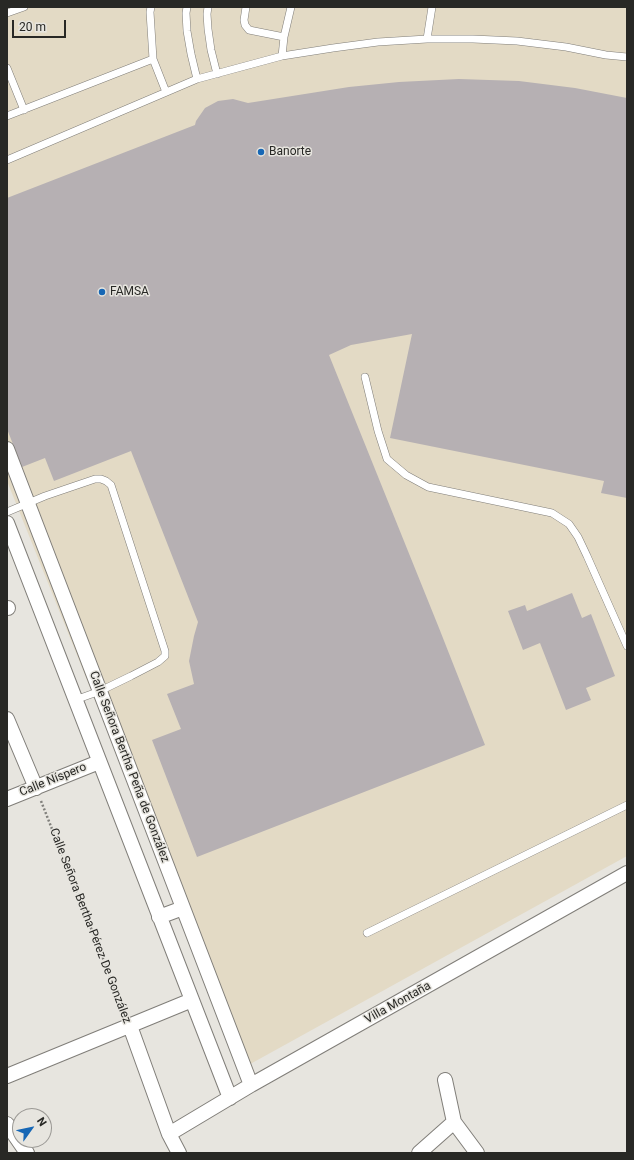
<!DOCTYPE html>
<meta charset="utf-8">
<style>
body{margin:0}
#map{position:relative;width:634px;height:1160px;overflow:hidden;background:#e7e5df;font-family:Roboto,sans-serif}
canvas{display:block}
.frame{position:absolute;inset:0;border:8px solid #282825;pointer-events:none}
.north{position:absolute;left:12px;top:1108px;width:40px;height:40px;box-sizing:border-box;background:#e7e5df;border:1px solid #9b9995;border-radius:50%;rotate:57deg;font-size:11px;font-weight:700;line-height:16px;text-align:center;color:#282825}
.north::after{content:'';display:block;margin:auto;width:14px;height:18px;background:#1767b5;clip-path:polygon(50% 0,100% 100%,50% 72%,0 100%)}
.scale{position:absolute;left:12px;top:20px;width:54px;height:18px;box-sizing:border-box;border:2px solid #282825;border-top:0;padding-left:5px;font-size:12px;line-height:14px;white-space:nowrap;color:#282825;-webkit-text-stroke:3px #e7e5df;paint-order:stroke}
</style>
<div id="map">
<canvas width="634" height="1160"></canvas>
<div class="frame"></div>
<div class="north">N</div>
<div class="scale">20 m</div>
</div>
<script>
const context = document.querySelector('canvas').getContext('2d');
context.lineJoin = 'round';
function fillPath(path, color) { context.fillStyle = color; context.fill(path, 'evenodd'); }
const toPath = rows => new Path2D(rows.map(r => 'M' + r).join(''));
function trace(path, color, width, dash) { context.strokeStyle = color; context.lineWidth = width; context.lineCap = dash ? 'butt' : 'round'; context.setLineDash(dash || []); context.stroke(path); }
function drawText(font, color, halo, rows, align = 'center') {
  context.font = font + ' Roboto,sans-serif'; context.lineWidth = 3; context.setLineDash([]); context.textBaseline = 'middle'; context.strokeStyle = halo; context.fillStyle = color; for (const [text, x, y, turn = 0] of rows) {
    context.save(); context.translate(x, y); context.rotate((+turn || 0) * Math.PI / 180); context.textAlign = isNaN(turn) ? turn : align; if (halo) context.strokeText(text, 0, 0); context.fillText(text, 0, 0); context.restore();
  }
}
const commercial = toPath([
 [7,7,627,7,627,856,243,1068,7,481]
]);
const building = toPath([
 [459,79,519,81,575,88,627,98,627,498,601,493,604,481,390,438,412,334,351,345,329,355,439,628,485,745,197,857,152,740,181,729,167,694,194,684,189,661,194,636,198,622,131,451,54,481,45,458,22,467,7,429,7,198,195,125,196,121,205,108,218,101,233,99,248,103,349,87,399,82],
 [572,593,582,618,591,614,615,676,586,688,591,700,566,710,540,643,523,650,508,611,525,605,527,611]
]);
const path = toPath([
 [41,801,124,1012]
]);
const service = toPath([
 [151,7,150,12,153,59,166,92],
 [187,7,186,13,187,31,191,54,197,79],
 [208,7,207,14,208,29,211,50,217,74],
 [246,7,244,20,245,25,249,30,284,37],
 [7,13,24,7],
 [427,39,432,7],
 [282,56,284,37,291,7],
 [7,68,24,110],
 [7,116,153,59],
 [7,160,197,79,282,56,333,48,378,42,427,39,473,39,517,41,566,47,606,55,627,57],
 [365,377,378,431,387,459,406,475,428,487,552,513,569,524,578,537,587,556,627,646],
 [7,512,45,496,95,479,101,479,106,481,111,485,165,651,165,656,158,662,131,676,100,691,75,700],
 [367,933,627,805]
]);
const minor = toPath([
 [7,449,251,1085],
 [7,523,230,1098],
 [7,608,8,608],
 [7,719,36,788],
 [7,799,99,762],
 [159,917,183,908],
 [130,1026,169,1134,179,1153],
 [7,1076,192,1000],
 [445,1080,454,1122,477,1153],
 [7,1124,27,1153],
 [169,1134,251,1085,627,873],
 [419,1153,454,1122]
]);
const markers = [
 [261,152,4,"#1767b5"],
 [102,292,4,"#1767b5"]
];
const poiNames = [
 ["Banorte",269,152],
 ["FAMSA",110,292]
];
const streetNames = [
 ["Calle Señora Bertha Peña de González",129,767,69],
 ["Calle Níspero",53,780,-22],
 ["Calle Señora Bertha Pérez De González",90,926,69],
 ["Villa Montaña",398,1003,-29]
];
fillPath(commercial, '#e3dac5');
fillPath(building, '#b6b0b3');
trace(service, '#807e79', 8);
trace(minor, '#807e79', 16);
trace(path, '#81807c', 2.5, [2, 2]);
trace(service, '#fff', 7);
trace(minor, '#fff', 14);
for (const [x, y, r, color] of markers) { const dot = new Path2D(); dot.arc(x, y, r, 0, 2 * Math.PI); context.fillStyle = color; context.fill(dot); trace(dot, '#e7e5df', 1.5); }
drawText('12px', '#282825', '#e7e5df', poiNames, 'left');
drawText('12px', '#282825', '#e7e5df', streetNames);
</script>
